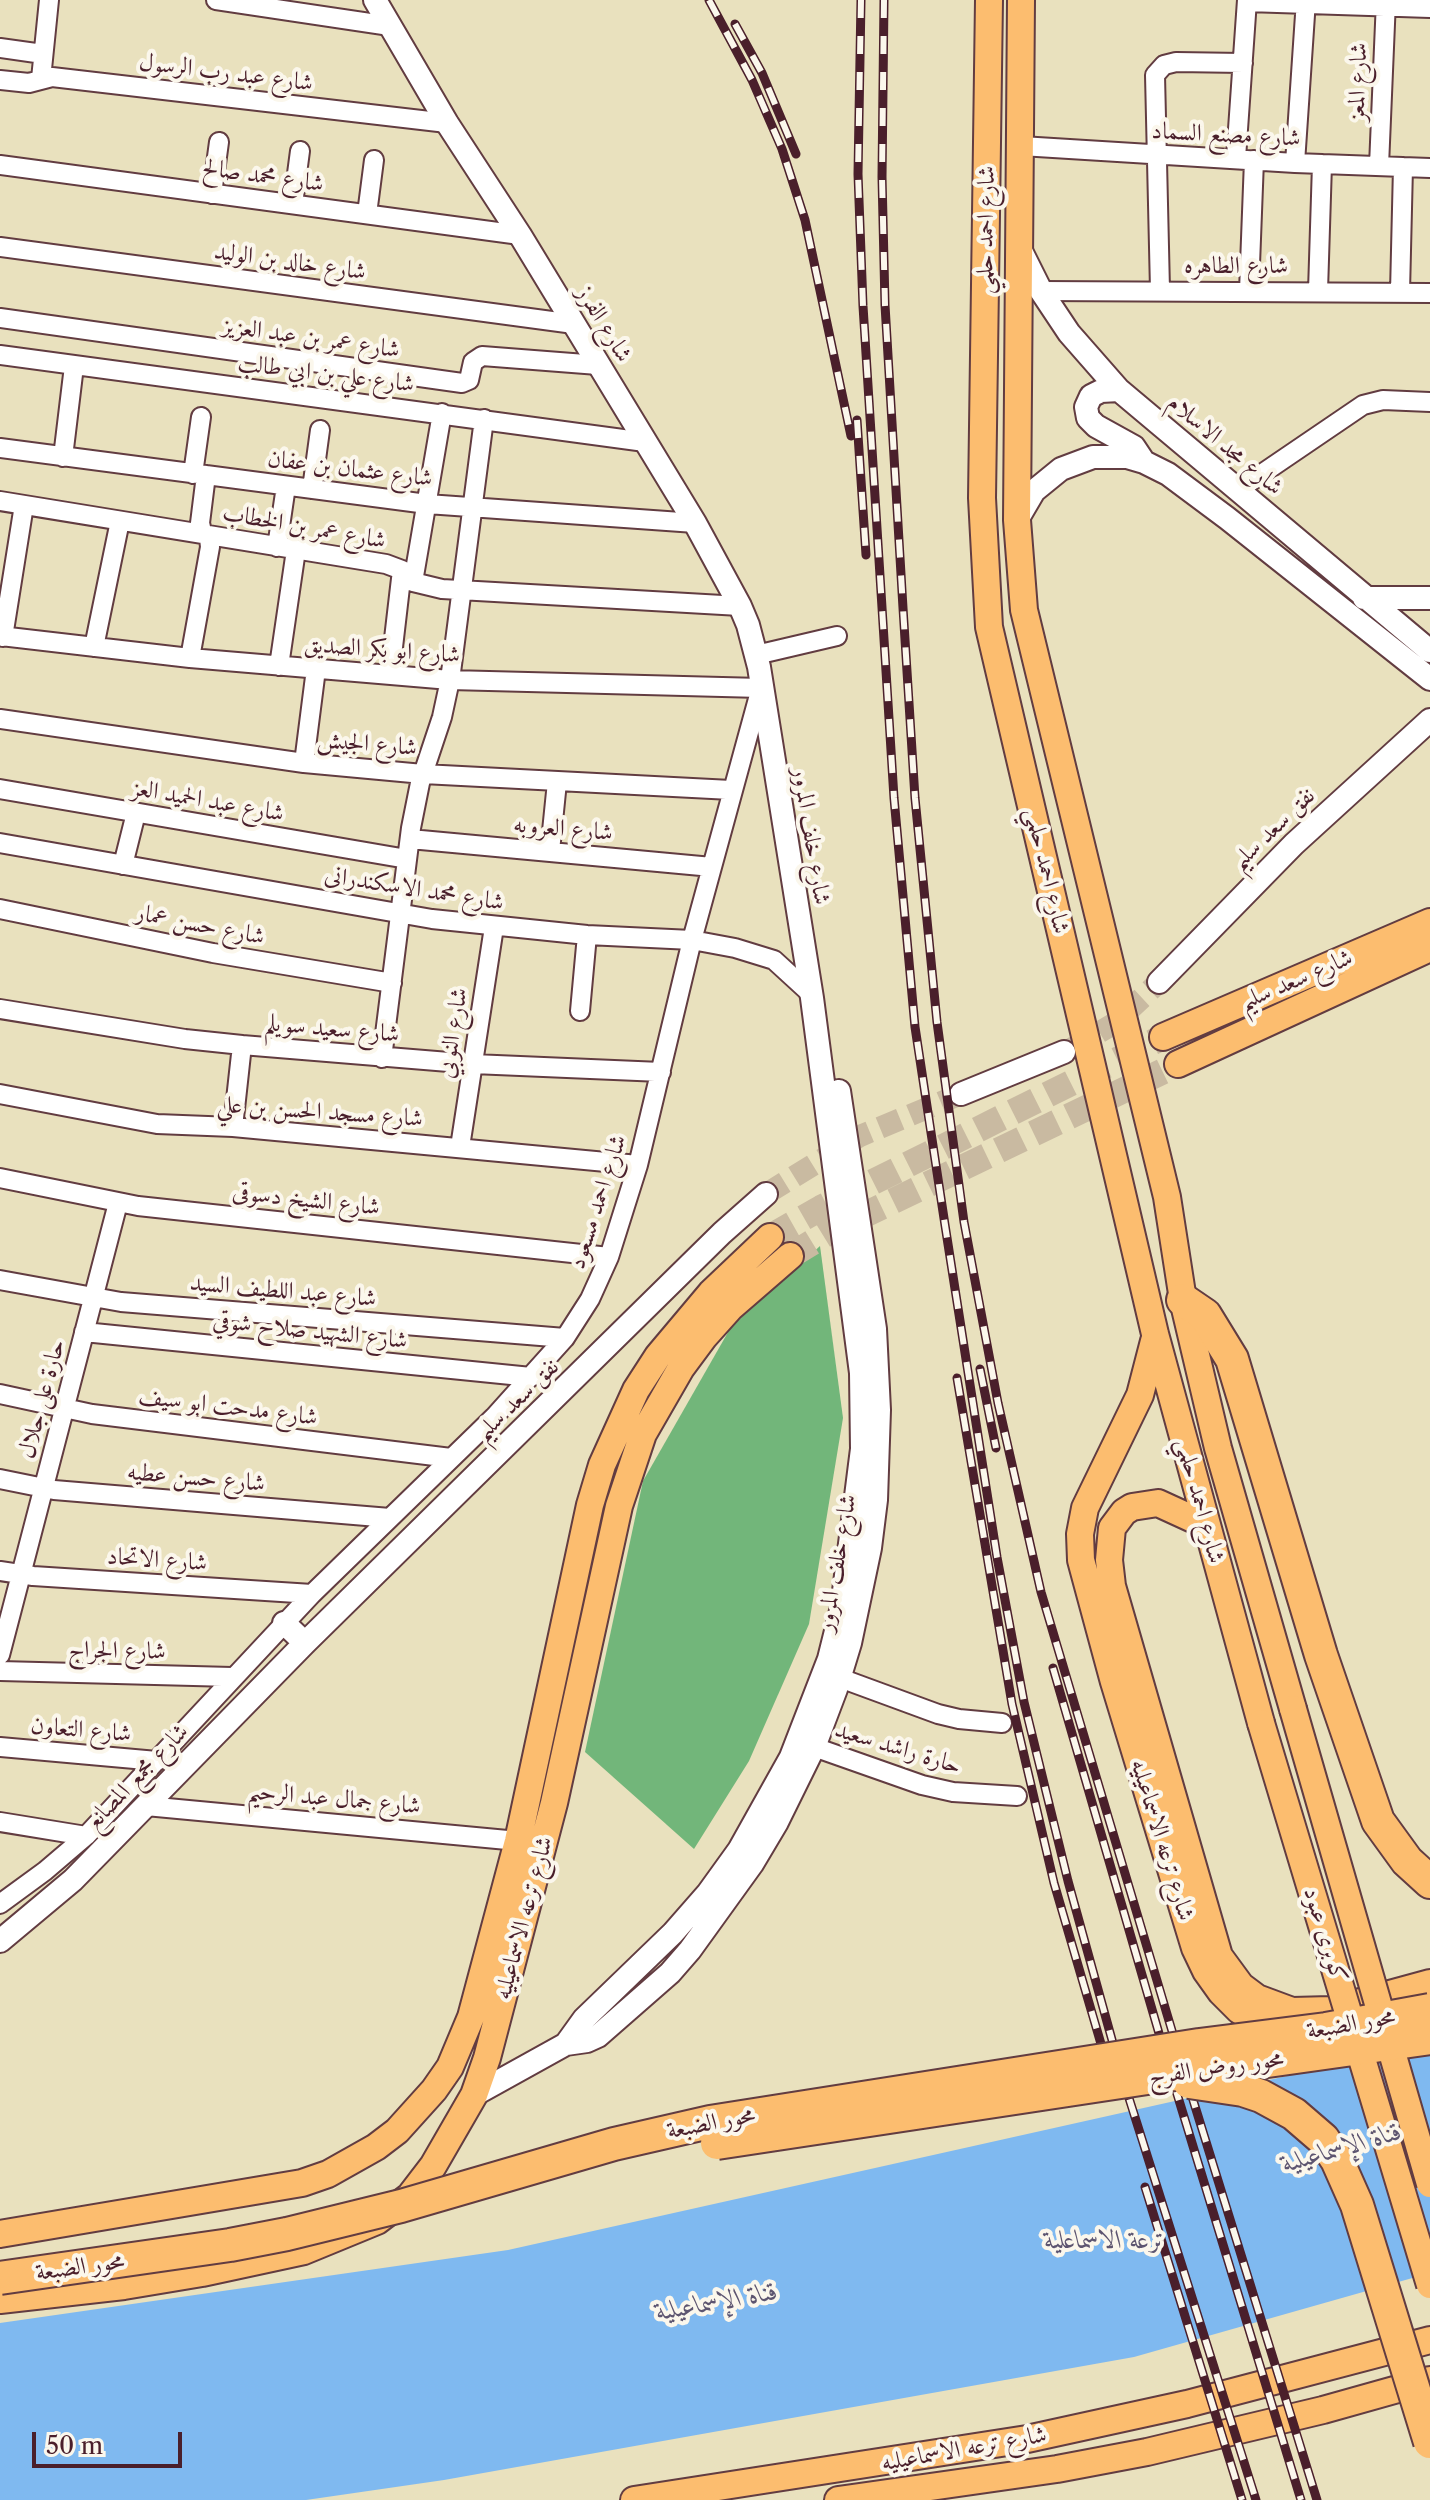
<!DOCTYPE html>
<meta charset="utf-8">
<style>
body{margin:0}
#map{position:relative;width:1430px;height:2500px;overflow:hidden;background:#e9e1be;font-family:"Libre Caslon Text",serif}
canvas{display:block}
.scale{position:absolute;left:32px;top:2432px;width:150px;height:36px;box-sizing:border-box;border:4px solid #4a1f2b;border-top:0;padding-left:10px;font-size:24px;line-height:28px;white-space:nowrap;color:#4a1f2b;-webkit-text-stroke:6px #fbf7ec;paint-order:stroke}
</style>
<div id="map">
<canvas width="1430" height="2500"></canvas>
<div class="scale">50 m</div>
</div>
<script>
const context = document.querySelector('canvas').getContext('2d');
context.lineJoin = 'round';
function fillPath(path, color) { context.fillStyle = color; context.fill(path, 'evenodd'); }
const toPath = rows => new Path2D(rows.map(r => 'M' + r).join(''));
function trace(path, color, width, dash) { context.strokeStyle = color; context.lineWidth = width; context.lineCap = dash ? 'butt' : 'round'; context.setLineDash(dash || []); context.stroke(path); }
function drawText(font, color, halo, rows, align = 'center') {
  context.font = font + ' "Libre Caslon Text",Amiri,serif'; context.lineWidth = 8; context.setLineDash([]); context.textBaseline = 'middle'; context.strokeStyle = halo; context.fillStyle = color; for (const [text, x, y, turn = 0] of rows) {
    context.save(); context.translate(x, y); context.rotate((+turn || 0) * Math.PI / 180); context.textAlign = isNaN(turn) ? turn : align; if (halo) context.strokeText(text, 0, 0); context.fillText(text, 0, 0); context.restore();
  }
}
const forest = toPath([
 [820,1246,843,1418,809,1624,749,1761,694,1849,585,1752,643,1481,731,1327]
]);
const water = toPath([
 [1430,2044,1430,2273,1134,2357,444,2480,306,2500,0,2500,0,2323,508,2250]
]);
const tertiaryTunnel = toPath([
 [1071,1049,1115,1023,1159,982],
 [766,1194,860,1136,961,1094]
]);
const primaryTunnel = toPath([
 [770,1237,821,1208,1163,1037],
 [790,1256,829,1232,1178,1064]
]);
const minor = toPath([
 [216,0,390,26],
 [1247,2,1430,8],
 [0,48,43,54],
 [41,79,49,0],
 [0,80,29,83,52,77,447,123],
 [1021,146,1295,163,1430,168],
 [1236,158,1247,0],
 [1295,163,1306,0],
 [0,165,520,235],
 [1379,166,1386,0],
 [212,194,219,142],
 [293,204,300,151],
 [367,214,374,160],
 [0,247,574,324],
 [1160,290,1155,75,1164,65,1176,62,1243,63],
 [1041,291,1430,293],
 [1249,291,1254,160],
 [1318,291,1322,164],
 [1400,292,1403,167],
 [0,318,462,383,469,380,473,362,482,356,598,365],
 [0,355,645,442],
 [0,448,427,504,695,523],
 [63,457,74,366],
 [193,474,201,417],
 [312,489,320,430],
 [1238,490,1363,405,1383,400,1430,402],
 [0,501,386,564,402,570,413,582,442,589,740,606],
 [277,547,286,486],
 [413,582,442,413],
 [0,636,190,658,450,680,761,688,692,940,638,1165,609,1257,590,1299,565,1338,494,1417,312,1594,86,1836,45,1871,0,1904],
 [3,637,24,505],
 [94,647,120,521],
 [756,655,837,636],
 [190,658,210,547,209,538,202,532,200,523,206,475],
 [279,666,296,550],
 [390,673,402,570],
 [0,719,304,763,423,774,731,790],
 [304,763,316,669],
 [0,789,407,859],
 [410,839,712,867],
 [0,843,432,919,587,935,692,940,735,948,774,960,810,993],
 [550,851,557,782],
 [123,865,136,813],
 [0,909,213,953,392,983],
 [0,1009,185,1039,242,1045,473,1064,661,1072],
 [580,1011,587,935],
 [382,1058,411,828,420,783,442,717,450,680,484,419],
 [0,1094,157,1124,233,1127,638,1165],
 [233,1127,242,1045],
 [460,1147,494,927],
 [0,1178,138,1206,609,1257],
 [0,1280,121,1302,565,1338],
 [84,1332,531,1377],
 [0,1394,92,1414,451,1458],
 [0,1479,54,1490,390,1518],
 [0,1571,33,1576,312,1594],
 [0,1655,118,1203],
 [0,1671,232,1677],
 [840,1678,938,1714,959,1719,1002,1723],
 [0,1747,157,1761],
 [814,1747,922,1785,953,1792,1017,1796],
 [146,1806,518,1841],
 [0,1822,86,1836]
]);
const tertiary = toPath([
 [375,0,447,123,520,235,695,523,740,606,748,625,759,667,812,998,861,1373,862,1449,842,1607,829,1659,791,1757,739,1850,708,1893,673,1933,584,2019,566,2044],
 [1020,249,1041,291,1069,333,1119,390,1430,651],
 [1119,390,1101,391,1091,396,1086,407,1088,418,1096,426,1134,447,1144,462],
 [1017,520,1034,491,1061,469,1093,457,1127,457,1144,462,1168,474,1227,518,1430,679],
 [1364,598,1430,598],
 [1159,982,1294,844,1430,720],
 [961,1094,1064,1052],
 [284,1623,305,1643],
 [0,1941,73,1880,305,1643,722,1233,766,1194],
 [474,2095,566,2044,587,2041,598,2036,670,1973,690,1950,752,1864,777,1822,814,1747,836,1689,850,1643,870,1548,876,1500,879,1410,875,1329,839,1091]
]);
const primary = toPath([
 [989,0,982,498,989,627,1155,1334,1261,1723],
 [1021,0,1017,520,1024,610,1167,1197,1183,1300,1218,1448,1293,1709],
 [1163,1037,1430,922],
 [1178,1064,1430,948],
 [1154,1341,1140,1395,1085,1508,1080,1534,1081,1560,1114,1682,1195,1948,1206,1971,1221,1992,1239,2010,1261,2024,1291,2034],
 [1206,1525,1158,1503,1132,1507,1124,1512,1112,1528,1109,1560,1112,1586,1219,1956,1241,1986,1257,1998,1292,2011,1331,2010,1430,1983],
 [0,2234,302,2183,328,2174,376,2147,397,2131,434,2090,450,2067,471,2017,518,1841,590,1505,602,1465,636,1390,658,1356,711,1293,770,1237],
 [0,2300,124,2286,202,2273,304,2251,377,2221,410,2196,433,2166,474,2095,487,2058,554,1803,619,1506,643,1434,681,1368,704,1337,730,1308,790,1256],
 [634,2500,1027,2439,1187,2404,1430,2340],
 [838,2500,1057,2469,1147,2452,1323,2410,1430,2380]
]);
const motorway = toPath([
 [1183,1300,1205,1315,1232,1359,1321,1655,1378,1821,1407,1861,1430,1882]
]);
const rail = toPath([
 [709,0,752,80,782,149,805,220,851,436],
 [861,0,858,174,863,306,894,798,915,1027,945,1225,997,1557,1024,1702,1068,1881,1122,2076,1256,2500],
 [884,0,882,177,885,305,903,608,915,798,937,1022,964,1222,998,1403,1041,1592,1181,2061,1317,2500],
 [735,24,762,73,796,154],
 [857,420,866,555],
 [980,1369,996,1448],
 [957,1378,1012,1704,1054,1883,1106,2061],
 [1053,1668,1167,2061,1301,2500],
 [1145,2187,1242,2500]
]);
const primaryBridge = toPath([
 [1293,1709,1430,2184],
 [1261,1723,1430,2285]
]);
const motorwayBridge = toPath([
 [1189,2082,1243,2090,1261,2096,1294,2114,1323,2139,1337,2160,1357,2205,1430,2442],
 [717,2143,1154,2077,1430,2038],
 [0,2278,230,2245,287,2234,401,2206,614,2144,710,2122,1199,2045,1326,2029,1430,2010]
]);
const streetNames = [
 ["شارع عبد رب الرسول",226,73,7],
 ["شارع المعز",1358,82,-88],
 ["شارع مصنع السماد",1226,135,3],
 ["شارع محمد صالح",263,176,8],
 ["شارع احمد حلمي",986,230,-89],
 ["شارع خالد بن الوليد",290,262,8],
 ["شارع الطاهره",1236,266],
 ["شارع الفرز",604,324,59],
 ["شارع عمر بن عبد العزيز",311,338,8],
 ["شارع علي بن ابي طالب",326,374,7],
 ["شارع مجد الاسلام",1225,445,40],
 ["شارع عثمان بن عفان",350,469,7],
 ["شارع عمر بن الخطاب",304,527,10],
 ["شارع ابو بكر الصديق",382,650,4],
 ["شارع الجيش",367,744,5],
 ["شارع عبد الحميد العز",208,801,10],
 ["شارع العروبه",563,829,5],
 ["نفق سعد سليم",1273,829,-44],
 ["شارع خلف المرور",811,836,81],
 ["شارع احمد حلمي",1047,871,77],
 ["شارع محمد الاسكندرانى",414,889,9],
 ["شارع حسن عمار",200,925,11],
 ["شارع سعد سليم",1296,980,-23],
 ["شارع سعيد سويلم",332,1029,5],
 ["شارع النوبي",453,1033,-81],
 ["شارع مسجد الحسن بن علي",320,1112,4],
 ["شارع الشيخ دسوقى",306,1200,6],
 ["شارع احمد مسعود",598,1202,-72],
 ["شارع عبد اللطيف السيد",283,1291,5],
 ["شارع الشهيد صلاح شوقي",310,1331,6],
 ["حارة على جلال",42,1399,-75],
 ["نفق سعد سليم",517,1400,-44],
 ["شارع مدحت ابو سيف",228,1407,7],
 ["شارع حسن عطيه",196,1478,5],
 ["شارع احمد حلمي",1200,1501,75],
 ["شارع الاتحاد",157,1560,4],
 ["شارع خلف المرور",837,1563,-80],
 ["شارع الجراج",117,1651,1],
 ["شارع التعاون",81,1730,5],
 ["حارة راشد سعيد",898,1748,17],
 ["شارع مجمع المصانع",137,1777,-46],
 ["شارع جمال عبد الرحيم",334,1799,5],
 ["شارع ترعه الاسماعيليه",1162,1840,73],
 ["شارع ترعه الاسماعيليه",524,1918,-75],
 ["كوبرى عبود",1325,1935,73],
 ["محور الضبعة",1351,2024,-10],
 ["محور روض الفرج",1216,2068,-8],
 ["محور الضبعة",711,2123,-11],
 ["محور الضبعة",80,2267,-8],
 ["شارع ترعه الاسماعيليه",964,2449,-10]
];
const waterNames = [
 ["قناة الإسماعيلية",1342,2148,-16],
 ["ترعة الاسماعلية",1105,2240],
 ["قناة الإسماعيلية",717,2302,-10]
];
fillPath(forest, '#72b67a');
fillPath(water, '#7fb9f0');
trace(tertiaryTunnel, '#c9baa1', 22, [22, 11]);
trace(primaryTunnel, '#c9baa1', 26, [26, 13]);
trace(minor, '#623c41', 22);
trace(tertiary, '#623c41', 26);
trace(primary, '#623c41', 30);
trace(motorway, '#623c41', 36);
trace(minor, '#fff', 18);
trace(tertiary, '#fff', 22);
trace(primary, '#fcbd6f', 26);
trace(motorway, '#fcbd6f', 32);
trace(rail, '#4a1f2b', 9);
trace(rail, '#fbf7ec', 6, [18]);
trace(primaryBridge, '#623c41', 30, []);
trace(motorwayBridge, '#623c41', 36, []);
trace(primaryBridge, '#fcbd6f', 26);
trace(motorwayBridge, '#fcbd6f', 32);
drawText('24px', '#4a1f2b', '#fbf7ec', streetNames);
drawText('italic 26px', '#5d5570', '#fbf7ec', waterNames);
</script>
